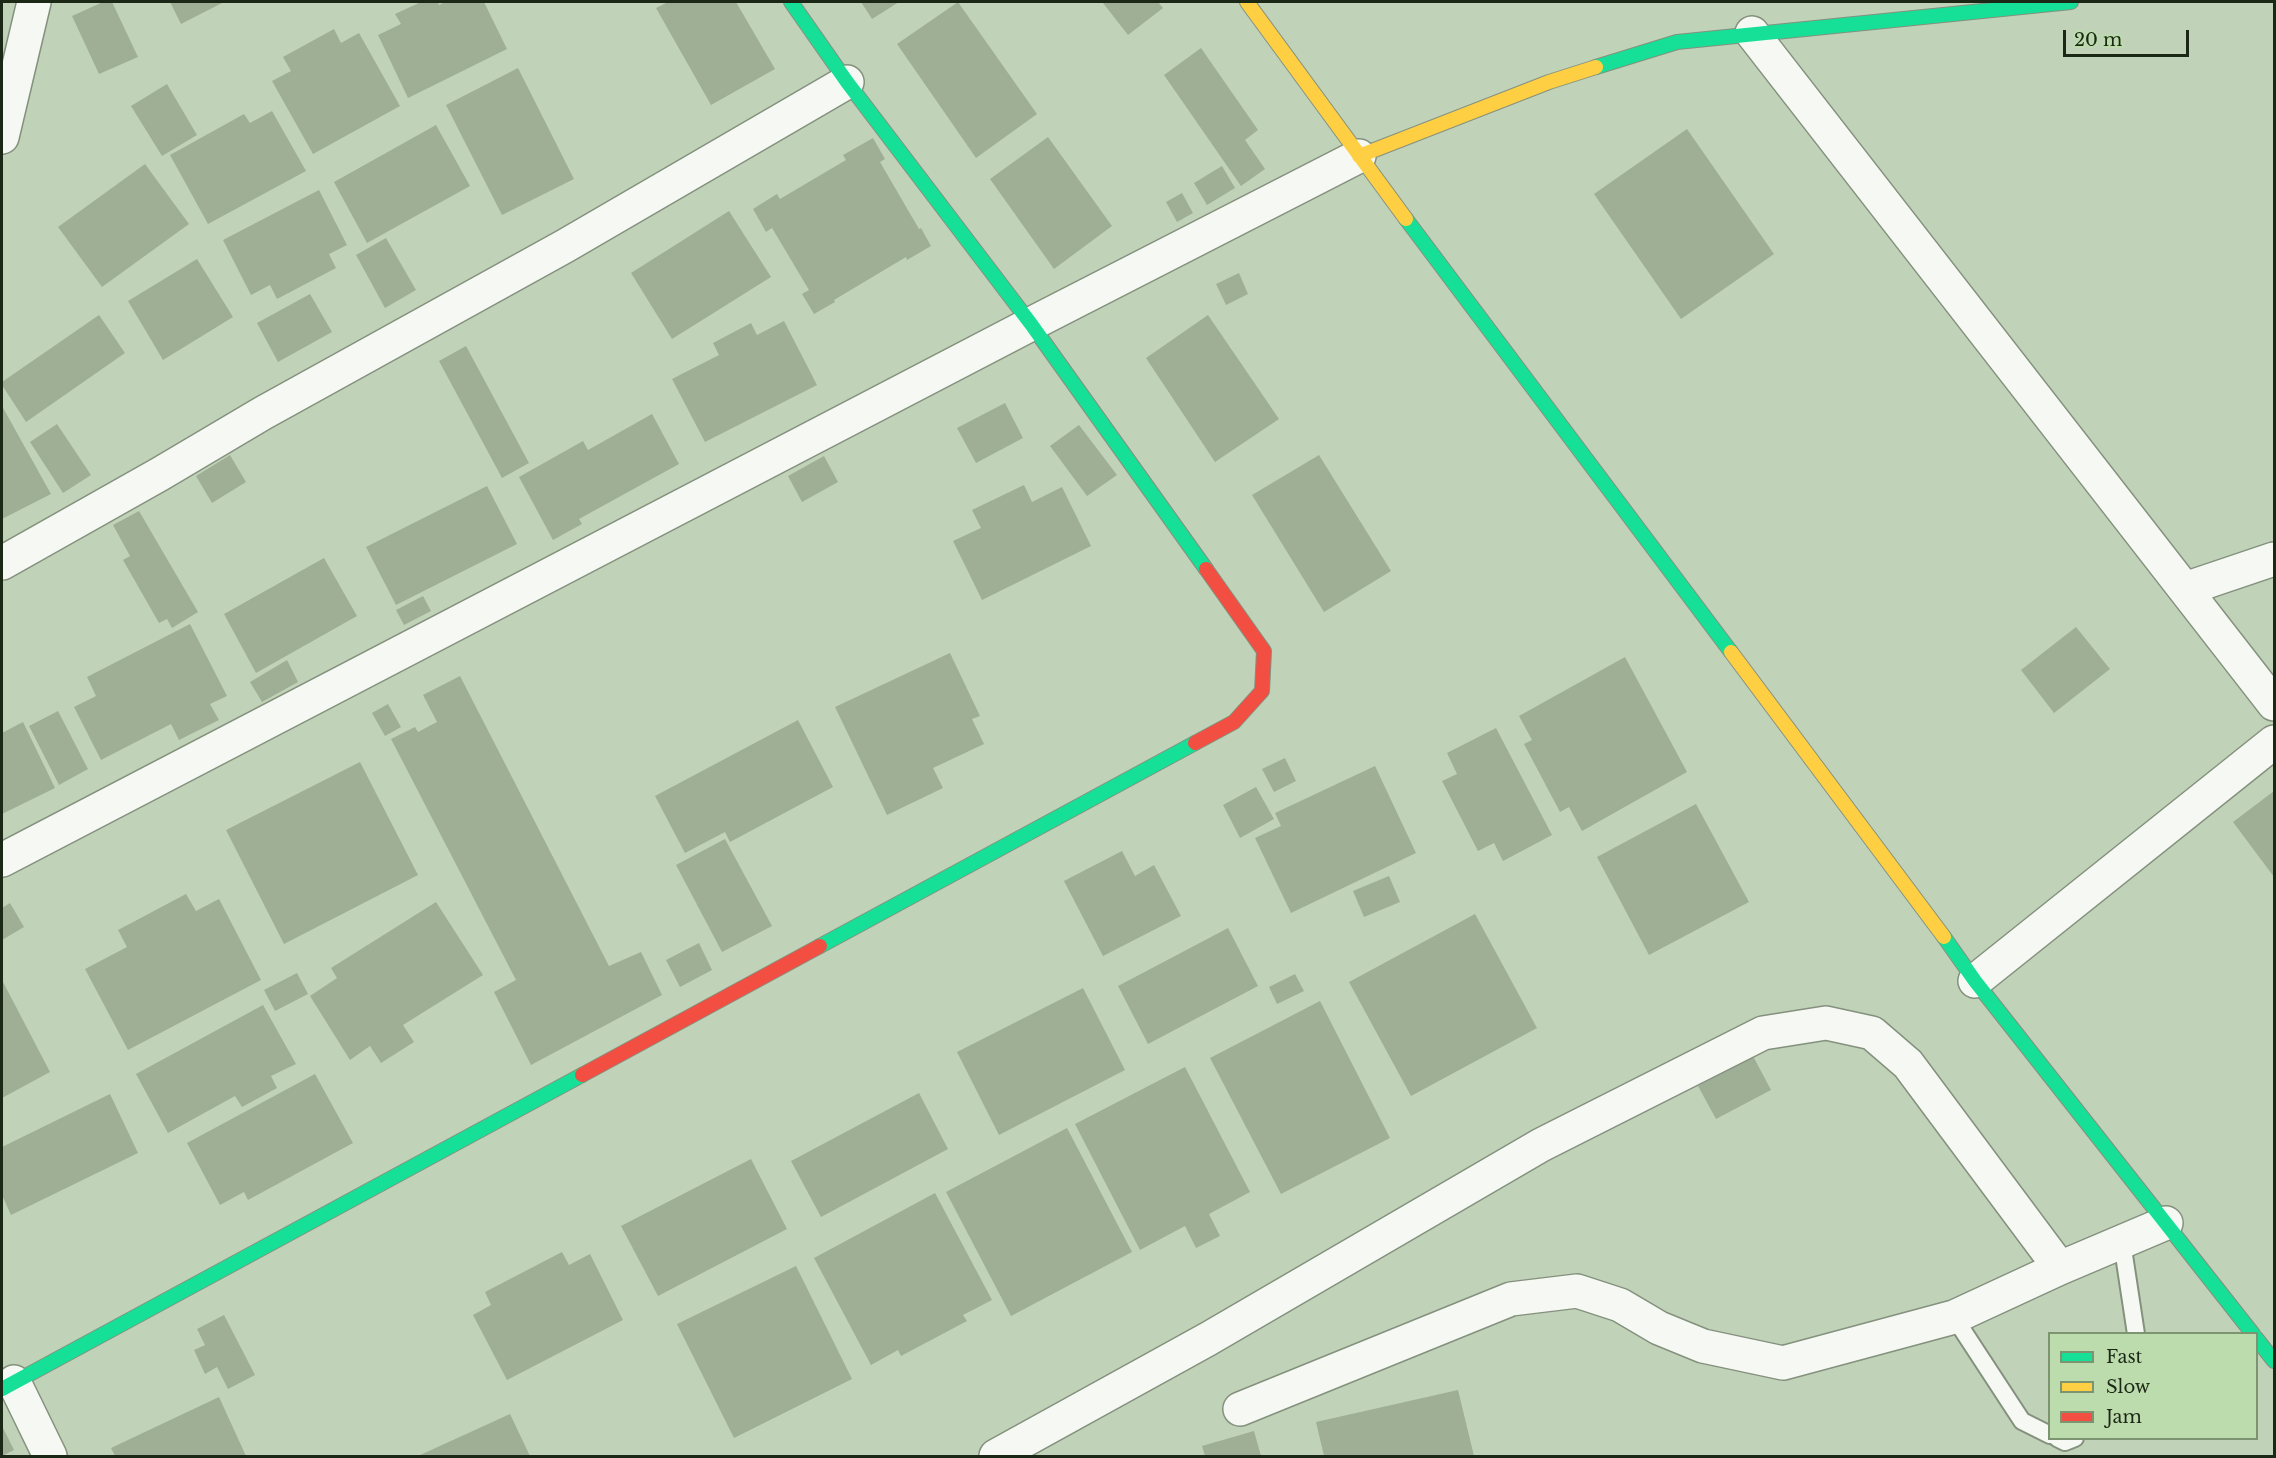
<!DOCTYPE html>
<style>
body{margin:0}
#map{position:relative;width:2276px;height:1458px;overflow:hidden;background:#c0d2b8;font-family:"Libre Baskerville",serif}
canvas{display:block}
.frame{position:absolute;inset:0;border:3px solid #1c2816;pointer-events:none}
.legend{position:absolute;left:2048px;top:1332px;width:210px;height:108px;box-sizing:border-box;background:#bddcad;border:2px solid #7d9471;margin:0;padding:8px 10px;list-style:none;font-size:18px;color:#1c2816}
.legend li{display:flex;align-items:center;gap:12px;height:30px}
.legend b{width:30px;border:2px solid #7d9471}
.scale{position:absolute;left:2063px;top:30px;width:126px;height:27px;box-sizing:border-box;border:3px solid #1c2816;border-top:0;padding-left:8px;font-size:18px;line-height:21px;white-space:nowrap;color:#1c2816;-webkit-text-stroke:4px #bddcad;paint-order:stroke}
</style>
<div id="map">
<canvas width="2276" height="1458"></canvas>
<div class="frame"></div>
<ul class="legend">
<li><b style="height:8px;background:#16e098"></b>Fast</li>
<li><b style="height:8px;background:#ffcf43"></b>Slow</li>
<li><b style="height:8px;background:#f24e42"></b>Jam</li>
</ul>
<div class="scale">20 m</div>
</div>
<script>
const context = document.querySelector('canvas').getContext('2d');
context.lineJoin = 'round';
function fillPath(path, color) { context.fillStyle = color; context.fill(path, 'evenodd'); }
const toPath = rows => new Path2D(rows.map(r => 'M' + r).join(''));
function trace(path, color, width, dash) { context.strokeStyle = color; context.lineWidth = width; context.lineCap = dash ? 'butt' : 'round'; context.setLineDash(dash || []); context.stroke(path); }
const building = toPath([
 [103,2,112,2,138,57,99,74,72,16],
 [170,2,224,2,181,24],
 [421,2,438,2,439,5,445,2,484,2,507,49,408,98,378,35,401,24,395,14],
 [668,2,736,2,775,69,711,105,656,8],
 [861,2,899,2,872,19],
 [958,2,1037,114,976,158,897,44],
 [1105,2,1158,2,1163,8,1128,35,1103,3],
 [334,29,341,43,359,33,400,106,313,154,272,81,291,71,283,57],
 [1201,48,1258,130,1245,140,1265,169,1241,186,1164,75],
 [518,68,574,179,502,215,446,105],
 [167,84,197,135,162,156,131,106],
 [272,111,306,171,208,224,170,155,244,114,250,123],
 [436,125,470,186,367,243,334,182],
 [1687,129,1774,254,1681,319,1594,194],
 [1048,137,1112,226,1054,269,990,179],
 [873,138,885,159,880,162,919,229,921,228,931,246,907,260,906,257,834,300,835,302,814,314,802,294,809,290,772,228,766,232,753,209,777,194,780,199,846,160,843,155],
 [145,164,189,224,102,287,58,227],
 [1222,166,1235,188,1207,205,1194,183],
 [319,190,347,245,329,254,336,268,277,299,270,285,251,295,223,240],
 [1182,193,1193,213,1177,222,1166,202],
 [729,211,771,277,672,339,631,273],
 [386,238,416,290,385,308,356,255],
 [197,259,233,317,163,360,128,301],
 [1239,273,1248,294,1226,305,1216,284],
 [310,294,332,332,278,362,257,323],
 [99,315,125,353,26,422,2,385,2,382],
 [1208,315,1279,419,1215,462,1146,358],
 [784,321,817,385,705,442,672,379,719,355,713,343,751,323,757,335],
 [466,346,529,463,502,478,439,361],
 [1005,403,1023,438,976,463,957,428],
 [2,406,51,494,2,519],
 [652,414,679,464,579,519,582,524,553,540,519,477,583,441,588,450],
 [57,424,91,475,63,493,30,442],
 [1079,425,1117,475,1087,496,1050,446],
 [230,455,246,482,212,503,196,476],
 [1319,455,1391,571,1324,612,1252,495],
 [824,456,838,482,802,502,788,476],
 [1024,485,1032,502,1062,487,1091,546,982,600,953,541,981,528,972,510],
 [487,486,517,544,396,605,366,547],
 [139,511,198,612,172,628,167,619,159,623,123,560,130,556,113,525],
 [324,558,357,616,256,673,224,614],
 [423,596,431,611,404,625,396,610],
 [190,624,227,696,210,704,219,720,179,740,171,724,101,760,74,707,96,696,87,677],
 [2076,627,2110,669,2054,713,2021,670],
 [950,653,980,716,972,719,984,744,933,768,943,788,887,815,835,707],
 [1625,657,1687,772,1582,831,1569,807,1560,812,1524,744,1532,740,1519,716],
 [287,660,298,682,262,702,250,682],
 [460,676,609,966,641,952,662,995,531,1065,494,992,516,980,391,739,415,727,418,732,437,722,423,695],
 [388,704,401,727,385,736,372,713],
 [58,711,88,769,59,785,29,726],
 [798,720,833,787,730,842,725,832,685,853,655,796],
 [23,722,55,788,2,814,2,733],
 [1496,728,1552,835,1503,861,1494,843,1478,851,1442,781,1457,774,1447,753],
 [1285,758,1296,781,1274,792,1262,769],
 [360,762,418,875,284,944,226,830],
 [1375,766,1416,853,1291,913,1255,838,1281,826,1275,813],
 [1256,787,1274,819,1240,838,1223,805],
 [2274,791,2274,877,2233,822],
 [1696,804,1749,902,1649,955,1597,857],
 [725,839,772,926,722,952,676,865],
 [1122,851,1135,876,1154,865,1181,916,1103,956,1064,881],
 [1389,876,1400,902,1364,917,1353,891],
 [186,894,196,911,219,899,261,980,128,1050,85,969,127,947,118,930],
 [436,902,483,975,403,1025,414,1042,381,1063,370,1046,350,1060,310,996,337,978,331,968],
 [10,903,24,927,2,940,2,908],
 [1475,914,1537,1028,1411,1096,1349,982],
 [1228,928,1258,986,1148,1044,1118,986],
 [699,943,712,970,680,987,666,960],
 [297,973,308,994,275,1011,264,990],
 [1295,974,1304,991,1277,1004,1269,987],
 [2,980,50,1072,2,1098],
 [1083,988,1125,1070,999,1135,957,1052],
 [1320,1001,1390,1138,1281,1194,1210,1058],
 [263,1005,296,1064,271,1076,277,1088,242,1107,235,1096,168,1133,136,1074],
 [1753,1056,1771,1090,1716,1119,1698,1086],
 [1185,1067,1250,1192,1209,1214,1220,1236,1196,1248,1185,1226,1140,1250,1075,1124],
 [315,1074,353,1143,248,1200,244,1192,220,1205,187,1143],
 [919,1093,948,1149,821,1217,791,1161],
 [110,1094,138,1153,11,1215,2,1195,2,1147],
 [1067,1128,1132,1252,1011,1316,946,1192],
 [751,1159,787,1229,658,1296,621,1226],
 [935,1193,992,1300,963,1315,967,1321,901,1356,898,1350,871,1365,814,1258],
 [562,1252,569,1265,590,1254,623,1320,507,1380,473,1315,491,1305,485,1292],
 [796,1266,852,1379,734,1438,677,1324],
 [224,1315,255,1375,228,1389,217,1367,205,1374,194,1350,205,1345,197,1329],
 [1458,1390,1474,1456,1324,1456,1316,1422],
 [219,1397,246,1456,115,1456,111,1448],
 [510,1414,530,1456,418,1456],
 [2,1426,14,1450,2,1456],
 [1254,1431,1261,1456,1205,1456,1202,1446]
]);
const lane = toPath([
 [2122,1242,2136,1334],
 [1954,1317,2022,1421,2050,1435],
 [2057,1438,2065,1442,2075,1438]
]);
const street = toPath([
 [1752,33,2274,704],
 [2,137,34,2],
 [2,563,160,474,263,413,565,246,847,82],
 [2185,589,2274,559],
 [2,860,1031,324,1359,156],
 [1975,981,2274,742],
 [14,1382,50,1456],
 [1240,1409,1511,1299,1577,1291,1620,1305,1659,1328,1703,1346,1783,1363,1954,1317,2060,1268,2166,1223],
 [996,1456,1208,1339,1541,1145,1763,1033,1826,1023,1872,1033,1908,1064,2060,1268]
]);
const fast = toPath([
 [791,2,847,82,1031,324,1206,569],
 [1596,67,1677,42,2071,2],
 [1406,219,1731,652],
 [1944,937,1975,981,2253,1334],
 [820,946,1195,743],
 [2256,1338,2274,1361],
 [2,1389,582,1075]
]);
const slow = toPath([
 [1247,2,1406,219],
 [1359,156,1549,82,1596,67],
 [1731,652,1944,937]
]);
const jam = toPath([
 [1195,743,1234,722,1262,691,1264,651,1206,569],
 [582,1075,820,946]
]);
fillPath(building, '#9eaf96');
trace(lane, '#84917d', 20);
trace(street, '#84917d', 36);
trace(fast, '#84917d', 16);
trace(slow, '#84917d', 16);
trace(jam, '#84917d', 16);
trace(lane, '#f6f8f4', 16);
trace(street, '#f6f8f4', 33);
trace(fast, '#16e098', 14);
trace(slow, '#ffcf43', 14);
trace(jam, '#f24e42', 14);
</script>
